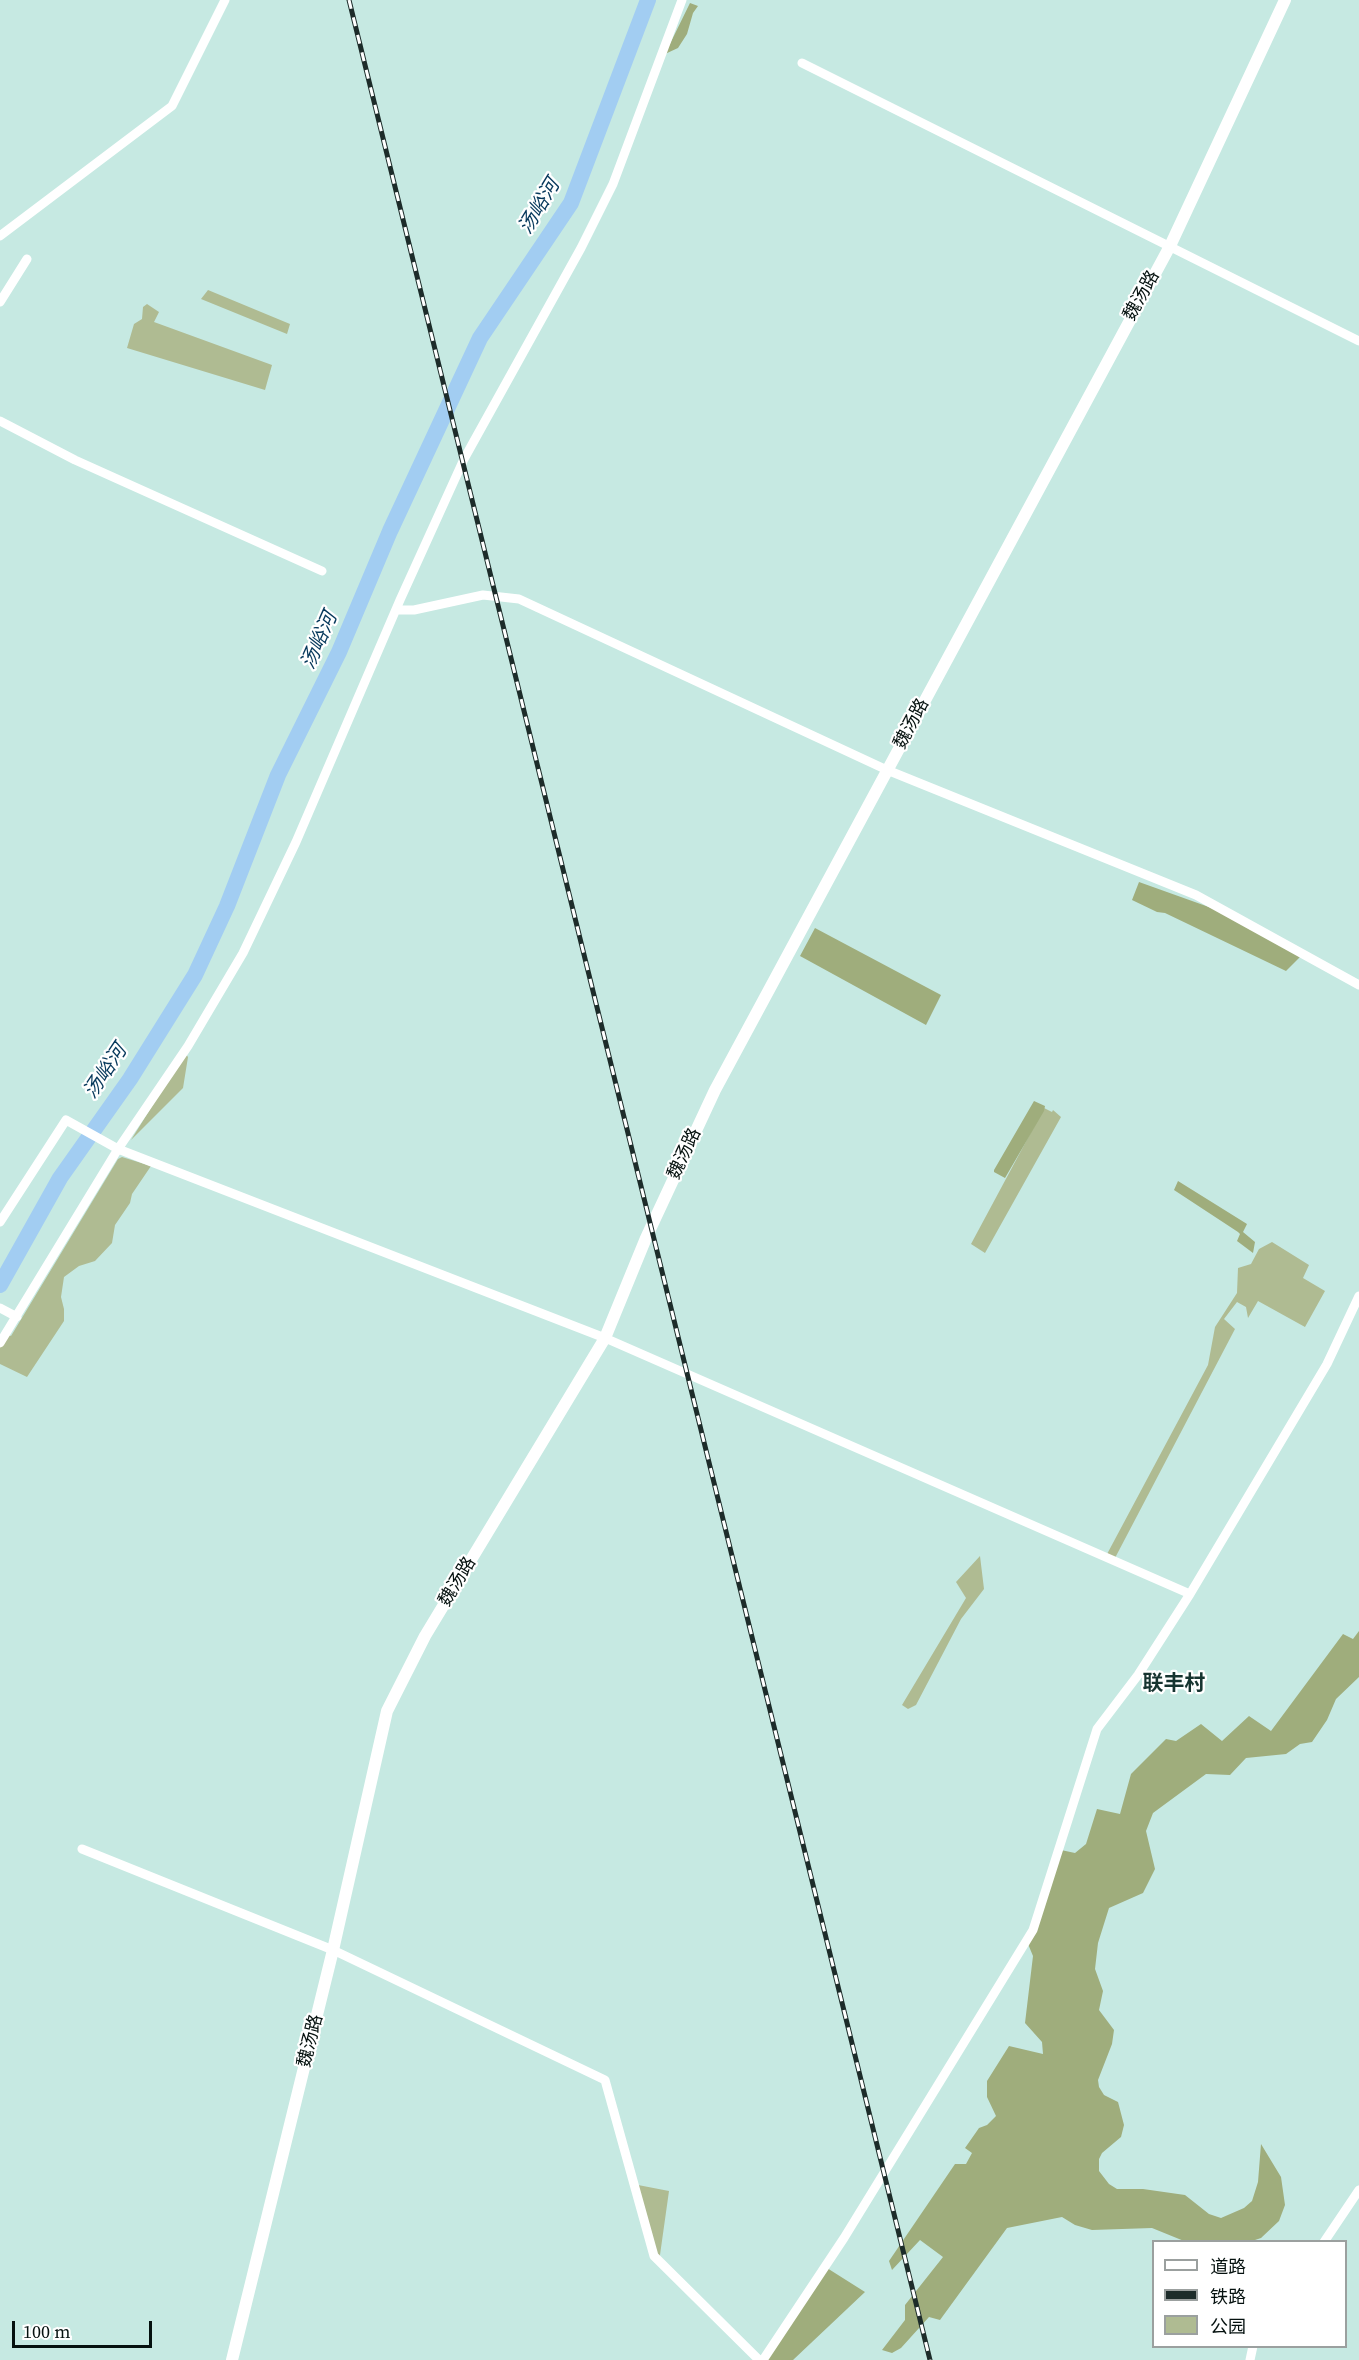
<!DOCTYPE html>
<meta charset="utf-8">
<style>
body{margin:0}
#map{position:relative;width:1359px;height:2360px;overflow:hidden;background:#c6e9e2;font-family:"Source Serif 4","Noto Sans SC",serif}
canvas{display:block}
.legend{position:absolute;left:1152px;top:2240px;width:195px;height:108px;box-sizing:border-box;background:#fff;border:2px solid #9ba09f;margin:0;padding:8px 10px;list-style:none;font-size:18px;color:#05110f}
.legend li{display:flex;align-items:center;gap:12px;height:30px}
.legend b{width:30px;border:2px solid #9ba09f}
.scale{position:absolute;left:12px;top:2321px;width:140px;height:27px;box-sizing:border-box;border:3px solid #05110f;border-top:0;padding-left:8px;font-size:18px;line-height:21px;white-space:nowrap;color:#05110f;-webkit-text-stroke:4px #fff;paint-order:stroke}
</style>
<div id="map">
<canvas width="1359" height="2360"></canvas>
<ul class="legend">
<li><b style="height:8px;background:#fff"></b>道路</li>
<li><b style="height:8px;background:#1d2c2a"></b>铁路</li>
<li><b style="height:16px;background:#afbb92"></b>公园</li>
</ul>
<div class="scale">100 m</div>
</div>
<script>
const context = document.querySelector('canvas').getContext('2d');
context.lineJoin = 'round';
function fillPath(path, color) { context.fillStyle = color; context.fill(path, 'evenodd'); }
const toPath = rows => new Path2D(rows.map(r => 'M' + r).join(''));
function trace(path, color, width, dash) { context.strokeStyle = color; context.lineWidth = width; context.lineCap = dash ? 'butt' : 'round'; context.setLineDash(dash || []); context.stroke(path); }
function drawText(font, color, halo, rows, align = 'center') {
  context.font = font + ' "Source Serif 4","Noto Sans SC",serif'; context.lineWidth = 4.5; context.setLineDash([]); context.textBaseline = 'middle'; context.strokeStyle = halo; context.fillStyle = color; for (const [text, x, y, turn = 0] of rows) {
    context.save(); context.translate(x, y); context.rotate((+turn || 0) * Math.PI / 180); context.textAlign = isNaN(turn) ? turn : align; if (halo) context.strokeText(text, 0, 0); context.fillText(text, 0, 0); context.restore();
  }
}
const green = toPath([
 [208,290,290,324,287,334,201,299],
 [147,304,159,312,154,322,272,365,265,390,127,348,134,324,142,319,143,307],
 [185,1053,188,1057,183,1088,131,1140],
 [1044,1108,1052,1112,1053,1110,1061,1117,985,1253,971,1244],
 [122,1157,151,1166,132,1194,130,1203,115,1225,112,1243,95,1261,79,1266,64,1277,61,1297,64,1309,64,1321,27,1377,0,1364,0,1347,8,1335,11,1336,95,1197,118,1159],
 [1272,1242,1309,1265,1303,1278,1325,1291,1305,1327,1258,1301,1248,1318,1246,1307,1237,1302,1224,1319,1235,1329,1115,1558,1106,1556,1208,1365,1215,1327,1237,1293,1238,1268,1251,1264,1259,1249],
 [980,1556,984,1589,961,1619,916,1705,908,1709,902,1705,966,1598,956,1582],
 [638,2185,669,2191,659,2262]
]);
const forest = toPath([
 [690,3,698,6,693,13,687,34,678,48,665,54],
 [1139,882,1220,911,1302,955,1286,971,1165,913,1157,912,1132,900],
 [815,928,941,995,926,1025,800,956],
 [1034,1101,1045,1106,1044,1111,1005,1178,994,1172,994,1170],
 [1178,1181,1247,1224,1243,1232,1255,1242,1253,1253,1237,1241,1240,1234,1238,1232,1174,1190],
 [1359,1631,1359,1677,1336,1699,1327,1720,1312,1742,1300,1744,1286,1754,1246,1758,1230,1775,1206,1774,1153,1813,1146,1831,1155,1869,1143,1893,1109,1908,1098,1943,1095,1969,1103,1991,1099,2010,1114,2030,1112,2044,1098,2080,1099,2087,1104,2095,1118,2102,1124,2125,1121,2137,1102,2153,1099,2159,1099,2171,1109,2184,1117,2189,1143,2189,1185,2195,1209,2214,1221,2218,1244,2208,1252,2201,1258,2182,1261,2144,1281,2177,1285,2205,1279,2221,1261,2238,1249,2242,1184,2241,1152,2228,1092,2230,1075,2225,1062,2217,1007,2228,940,2320,929,2317,901,2348,892,2353,882,2350,905,2320,905,2305,943,2257,920,2240,892,2270,889,2261,955,2164,966,2164,972,2153,965,2148,979,2128,987,2125,996,2116,987,2097,987,2081,1009,2046,1043,2054,1042,2042,1025,2023,1033,1956,1028,1944,1061,1850,1075,1853,1086,1844,1097,1809,1120,1814,1131,1774,1166,1739,1176,1741,1201,1724,1222,1741,1249,1716,1271,1731,1343,1634,1353,1639],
 [827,2268,865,2292,793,2360,765,2360]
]);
const river = toPath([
 [0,1285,60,1178,130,1079,195,975,227,906,278,775,339,652,390,531,480,338,571,203,648,0]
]);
const minor = toPath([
 [802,63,1359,341],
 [0,236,172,106,225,0],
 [0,302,27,259],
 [0,421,75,460,322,571],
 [396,610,414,610,483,595,519,599,887,770,1196,895,1359,985],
 [0,1222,66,1120,118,1149,605,1338,1190,1594],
 [0,1308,17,1317],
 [0,1343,118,1149,188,1046,243,953,296,842,400,600,464,459,581,248,613,184,682,0],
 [82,1849,333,1950,605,2080,654,2256,759,2360],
 [1324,2242,1359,2190],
 [763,2360,844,2238,1033,1930,1097,1729,1138,1675,1190,1594,1327,1364,1359,1296],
 [1250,2360,1253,2346]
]);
const tertiary = toPath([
 [232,2360,333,1950,387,1711,425,1636,605,1338,646,1238,715,1090,1170,246,1285,0]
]);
const rail = toPath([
 [349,0,930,2360]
]);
const streetNames = [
 ["魏汤路",1142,296,-61],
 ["魏汤路",912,724,-62],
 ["魏汤路",685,1154,-65],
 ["魏汤路",458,1582,-59],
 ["魏汤路",311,2041,-76]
];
const waterNames = [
 ["汤峪河",540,207,-59],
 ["汤峪河",320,641,-66],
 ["汤峪河",106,1072,-56]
];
const quarterNames = [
 ["联丰村",1174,1685]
];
fillPath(green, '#afbb92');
fillPath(forest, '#9fad7c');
trace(river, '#a2cdf2', 16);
trace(minor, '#fff', 9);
trace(tertiary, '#fff', 12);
trace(rail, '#1d2c2a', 5);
trace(rail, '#fff', 3, [9]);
drawText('18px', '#05110f', '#fff', streetNames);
drawText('italic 20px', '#06385b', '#fff', waterNames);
drawText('bold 21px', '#163430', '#fff', quarterNames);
</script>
